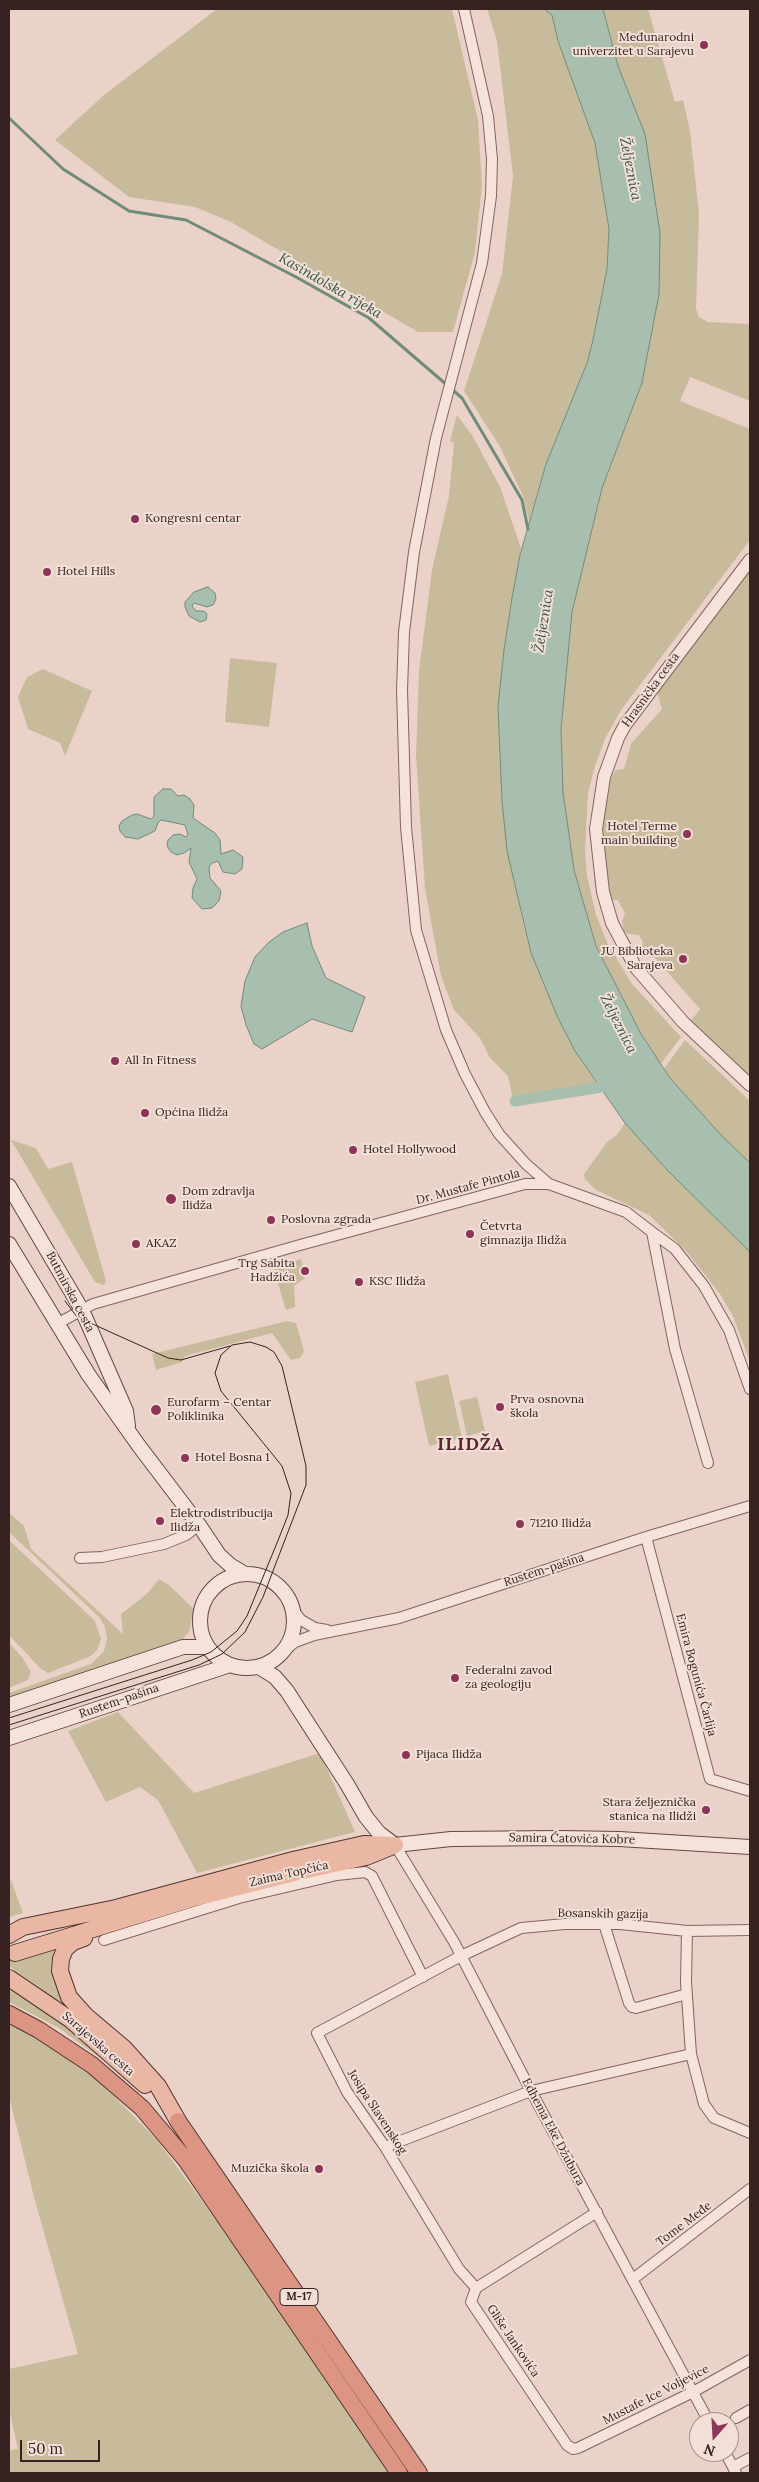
<!DOCTYPE html>
<meta charset="utf-8">
<style>
body{margin:0}
#map{position:relative;width:759px;height:2482px;overflow:hidden;background:#ead2c8;font-family:Lora,serif}
canvas{display:block}
.frame{position:absolute;inset:0;border:10px solid #362221;pointer-events:none}
.north{position:absolute;left:689px;top:2412px;width:50px;height:50px;box-sizing:border-box;background:#f2dfd6;border:1px solid #a7938e;border-radius:50%;rotate:199deg;font-size:14px;font-weight:700;line-height:20px;text-align:center;color:#362221}
.north::after{content:'';display:block;margin:auto;width:18px;height:22px;background:#8d3559;clip-path:polygon(50% 0,100% 100%,50% 72%,0 100%)}
.scale{position:absolute;left:20px;top:2440px;width:80px;height:22px;box-sizing:border-box;border:2px solid #362221;border-top:0;padding-left:6px;font-size:15px;line-height:18px;white-space:nowrap;color:#362221;-webkit-text-stroke:4px #f2dfd6;paint-order:stroke}
</style>
<div id="map">
<canvas width="759" height="2482"></canvas>
<div class="frame"></div>
<div class="north">N</div>
<div class="scale">50 m</div>
</div>
<script>
const context = document.querySelector('canvas').getContext('2d');
context.lineJoin = 'round';
function fillPath(path, color) { context.fillStyle = color; context.fill(path, 'evenodd'); }
const toPath = rows => new Path2D(rows.map(r => 'M' + r).join(''));
function trace(path, color, width, dash) { context.strokeStyle = color; context.lineWidth = width; context.lineCap = dash ? 'butt' : 'round'; context.setLineDash(dash || []); context.stroke(path); }
function drawText(font, color, halo, rows, align = 'center') {
  context.font = font + ' Lora,serif'; context.lineWidth = 4; context.setLineDash([]); context.textBaseline = 'middle'; context.strokeStyle = halo; context.fillStyle = color; for (const [text, x, y, turn = 0] of rows) {
    context.save(); context.translate(x, y); context.rotate((+turn || 0) * Math.PI / 180); context.textAlign = isNaN(turn) ? turn : align; if (halo) context.strokeText(text, 0, 0); context.fillText(text, 0, 0); context.restore();
  }
}
const green = toPath([
 [217,9,452,9,478,120,482,185,475,252,453,332,418,332,231,222,195,207,129,197,55,140,104,95],
 [487,9,544,9,552,15,558,41,595,143,609,229,607,269,593,340,587,363,546,464,529,521,523,496,499,445,464,391,502,274,513,176,497,41],
 [603,9,648,9,675,102,683,100,690,131,699,214,696,309,699,317,708,322,750,324,750,401,690,377,680,401,750,429,750,540,621,710,605,739,595,766,588,793,585,852,587,876,596,915,607,942,632,984,681,1037,660,1065,626,1008,596,946,574,870,563,792,561,729,572,612,602,488,642,383,618,66],
 [457,415,472,435,500,487,521,548,504,650,498,707,502,801,522,919,531,953,558,1018,575,1051,598,1085,513,1099,508,1076,490,1058,480,1038,454,1010,441,976,425,888,416,755,419,671,432,570,449,496,454,443,450,441],
 [750,569,750,1076,690,1022,700,1009,649,951,642,947,643,942,639,935,628,934,624,931,622,921,625,913,618,900,611,900,607,886,603,829,609,781,616,770,624,769,631,744,662,709,658,695,660,686],
 [230,658,277,663,269,727,225,722],
 [43,669,92,691,65,756,60,743,28,729,18,697,27,677],
 [685,1040,750,1101,750,1163,721,1135,663,1070],
 [625,1123,668,1171,750,1252,750,1362,733,1316,720,1294,686,1251,649,1215,596,1190,585,1179,584,1174,607,1142,617,1135],
 [11,1140,36,1148,48,1169,72,1162,106,1281,104,1285,95,1282],
 [301,1259,305,1278,294,1286,295,1307,286,1310,273,1267],
 [287,1321,296,1323,304,1351,300,1358,291,1360,272,1333,185,1356,182,1362,156,1370,152,1354],
 [448,1374,462,1438,429,1446,415,1382],
 [477,1397,485,1431,467,1436,459,1401],
 [9,1513,24,1526,31,1549,123,1634,121,1614,147,1594,159,1579,169,1585,194,1609,189,1632,181,1641,9,1698,9,1693,91,1664,104,1651,107,1639,105,1627,100,1618,9,1532],
 [9,1540,95,1621,101,1639,97,1650,91,1656,48,1673,41,1669,9,1635],
 [9,1643,22,1657,31,1672,28,1680,9,1688],
 [118,1712,194,1793,320,1753,355,1832,197,1873,158,1800,140,1787,106,1802,68,1731],
 [11,1880,23,1913,9,1917,9,1881],
 [61,1942,52,1959,51,1970,53,1979,65,1998,60,2002,9,1966,9,1956],
 [9,1988,62,2023,102,2055,100,2058,59,2028,9,2002],
 [9,2024,30,2034,91,2073,157,2140,245,2259,389,2473,9,2473,9,2451,18,2449,9,2409,9,2369,78,2354,34,2197,9,2096]
]);
const water = toPath([
 [544,9,603,9,618,66,645,134,660,233,659,294,642,383,602,488,572,612,561,729,563,792,574,870,596,946,641,1034,670,1078,721,1135,750,1163,750,1252,668,1171,625,1123,575,1051,558,1018,531,953,507,851,502,801,498,707,504,650,512,598,520,555,546,464,587,363,593,340,607,269,609,229,595,143,558,41,552,15,544,9],
 [208,587,215,593,216,599,213,605,207,607,194,603,192,606,196,611,204,611,207,614,206,620,200,622,189,616,185,607,185,602,194,592,208,587],
 [163,789,171,789,178,796,184,795,190,799,194,805,193,818,215,833,220,840,221,854,233,850,243,857,242,869,235,874,223,872,218,861,212,863,209,867,210,878,221,891,219,901,212,908,202,909,192,898,193,888,197,879,189,862,191,848,184,853,177,855,171,852,167,846,168,840,173,835,180,834,186,837,188,835,185,825,161,820,158,823,155,831,138,839,125,837,120,831,119,826,122,821,132,815,137,814,151,819,154,816,154,797,163,789],
 [307,923,312,946,326,978,365,997,352,1032,312,1019,262,1049,254,1044,246,1025,241,1006,245,981,255,957,269,942,283,932,307,923]
]);
const stream = toPath([
 [9,118,63,169,129,211,186,220,296,277,369,318,462,398,522,500,528,529]
]);
const canal = toPath([
 [515,1101,614,1085]
]);
const minor = toPath([
 [464,9,488,116,492,159,491,196,482,263,436,438,414,552,404,632,402,690,406,827,416,930,446,1030,465,1074,485,1112,499,1134,526,1164,549,1184],
 [652,1232,675,1249,704,1286,729,1330,750,1389],
 [57,1324,93,1304,300,1245,525,1184,549,1184,626,1212,652,1232,675,1349,708,1463],
 [646,1537,710,1779,750,1791],
 [80,1558,102,1557,164,1544,186,1535,199,1525],
 [294,1611,301,1620,315,1628,327,1630],
 [285,1650,295,1642,314,1635,399,1618,646,1537,750,1506],
 [395,1845,454,1942,531,2091,709,2422],
 [604,1924,629,2003,632,2007,636,2008,687,1994],
 [687,1931,686,1982,691,2054,704,2104,714,2118,750,2133],
 [104,1940,239,1898,337,1875,365,1872,372,1876,423,1977],
 [385,2147,531,2091,691,2054],
 [597,2212,476,2288,471,2302,567,2445,573,2449,578,2448,693,2392,750,2360],
 [633,2279,750,2189],
 [476,2288,459,2269,385,2147,347,2092,317,2033,461,1956,521,1928,565,1924,620,1924,687,1931,750,1930],
 [736,2418,750,2410],
 [725,2452,736,2473],
 [733,2467,750,2458]
]);
const tertiary = toPath([
 [750,560,625,725,618,738,604,777,596,829,603,892,612,923,636,968,683,1022,750,1085]
]);
const secondary = toPath([
 [9,1186,82,1310,126,1411,128,1426],
 [9,1244,88,1374,139,1446,199,1525,219,1555,230,1565,245,1574],
 '200 1621a47 47 0 1 1 94 0a47 47 0 1 1-94 0Z',
 [259,1667,275,1677,287,1691,347,1784,366,1817,379,1833,395,1845],
 [9,1705,183,1647,207,1647],
 [9,1738,230,1665],
 [395,1845,451,1839,559,1838,619,1839,750,1847]
]);
const primary = toPath([
 [9,1935,23,1927,116,1908,293,1860,364,1844,395,1845],
 [84,1938,73,1942,65,1949,61,1959,60,1971,69,1997,85,2015,124,2048,158,2086,178,2121],
 [15,1953,191,1899,298,1872,366,1857,393,1846],
 [9,1978,71,2020,145,2085]
]);
const trunk = toPath([
 [9,2014,39,2030,92,2065,142,2108,186,2160,399,2473],
 [178,2121,419,2473]
]);
const tram = toPath([
 [65,1301,77,1317,168,1358,181,1360,230,1346],
 [9,1718,192,1660,211,1652,237,1631,247,1616,279,1538,288,1515,291,1493,282,1466,221,1391,215,1373,221,1355,232,1345,250,1342,266,1347,274,1352,282,1366,306,1466,306,1485,263,1597,245,1632,222,1654,199,1665,9,1725]
]);
const markers = [
 [704,45,5,"#8d3559"],
 [135,519,5,"#8d3559"],
 [47,572,5,"#8d3559"],
 [687,834,5,"#8d3559"],
 [683,959,5,"#8d3559"],
 [115,1061,5,"#8d3559"],
 [145,1113,5,"#8d3559"],
 [353,1150,5,"#8d3559"],
 [171,1199,6,"#8d3559"],
 [271,1220,5,"#8d3559"],
 [470,1234,5,"#8d3559"],
 [136,1244,5,"#8d3559"],
 [305,1271,5,"#8d3559"],
 [359,1282,5,"#8d3559"],
 [500,1407,5,"#8d3559"],
 [156,1410,6,"#8d3559"],
 [185,1458,5,"#8d3559"],
 [160,1521,5,"#8d3559"],
 [520,1524,5,"#8d3559"],
 [455,1678,5,"#8d3559"],
 [406,1755,5,"#8d3559"],
 [706,1810,5,"#8d3559"],
 [319,2169,5,"#8d3559"]
];
const shields = [
 [299,2297,38]
];
const shieldNames = [
 ["M-17",299,2297]
];
const poiNames = [
 ["Međunarodni",694,38,"right"],
 ["univerzitet u Sarajevu",694,52,"right"],
 ["Kongresni centar",145,519],
 ["Hotel Hills",57,572],
 ["Hotel Terme",677,827,"right"],
 ["main building",677,841,"right"],
 ["JU Biblioteka",673,952,"right"],
 ["Sarajeva",673,966,"right"],
 ["All In Fitness",125,1061],
 ["Općina Ilidža",155,1113],
 ["Hotel Hollywood",363,1150],
 ["Dom zdravlja",182,1192],
 ["Ilidža",182,1206],
 ["Poslovna zgrada",281,1220],
 ["Četvrta",480,1227],
 ["gimnazija Ilidža",480,1241],
 ["AKAZ",146,1244],
 ["Trg Sabita",295,1264,"right"],
 ["Hadžića",295,1278,"right"],
 ["KSC Ilidža",369,1282],
 ["Prva osnovna",510,1400],
 ["škola",510,1414],
 ["Eurofarm – Centar",167,1403],
 ["Poliklinika",167,1417],
 ["Hotel Bosna 1",195,1458],
 ["Elektrodistribucija",170,1514],
 ["Ilidža",170,1528],
 ["71210 Ilidža",530,1524],
 ["Federalni zavod",465,1671],
 ["za geologiju",465,1685],
 ["Pijaca Ilidža",416,1755],
 ["Stara željeznička",696,1803,"right"],
 ["stanica na Ilidži",696,1817,"right"],
 ["Muzička škola",309,2169,"right"]
];
const streetNames = [
 ["Hrasnička cesta",651,690,-54],
 ["Dr. Mustafe Pintola",468,1187,-15],
 ["Butmirska cesta",70,1292,62],
 ["Rustem-pašina",544,1570,-18],
 ["Emira Bogunića Čarlija",696,1675,75],
 ["Rustem-pašina",119,1701,-19],
 ["Samira Ćatovića Kobre",572,1839,1],
 ["Zaima Topčića",289,1874,-13],
 ["Bosanskih gazija",603,1914,1],
 ["Sarajevska cesta",98,2044,41],
 ["Josipa Slavenskog",377,2112,57],
 ["Edhema Eke Džubura",553,2132,62],
 ["Tome Međe",684,2224,-37],
 ["Gliše Jankovića",513,2341,56],
 ["Mustafe Ice Voljevice",656,2395,-27]
];
const waterNames = [
 ["Željeznica",630,169,79],
 ["Kasindolska rijeka",330,286,30],
 ["Željeznica",544,621,-81],
 ["Željeznica",618,1024,63]
];
const districtNames = [
 ["ILIDŽA",471,1445]
];
fillPath(green, '#c7bb9c');
fillPath(water, '#a8beaf');
trace(water, '#708c79', 1);
trace(stream, '#708c79', 3);
trace(canal, '#a8beaf', 11);
trace(minor, '#84635f', 12);
trace(tertiary, '#84635f', 14);
trace(secondary, '#664542', 16);
trace(primary, '#523432', 18);
trace(trunk, '#523432', 18);
trace(minor, '#f5e2da', 10);
trace(tertiary, '#f5e2da', 12);
trace(secondary, '#f5e2da', 14);
trace(primary, '#e9b7a4', 16);
trace(trunk, '#dc9583', 16);
trace(tram, '#362221', 1);
for (const [x, y, r, color] of markers) { const dot = new Path2D(); dot.arc(x, y, r, 0, 2 * Math.PI); context.fillStyle = color; context.fill(dot); trace(dot, '#f2dfd6', 2); }
for (const [x, y, w] of shields) { const box = new Path2D(); box.roundRect(x - w / 2, y - 8.5, w, 17, 4); context.fillStyle = '#f2dfd6'; context.fill(box); trace(box, '#362221', 1); }
drawText('bold 11px', '#362221', null, shieldNames);
drawText('12px', '#362221', '#f2dfd6', poiNames, 'left');
drawText('12px', '#362221', '#f2dfd6', streetNames);
drawText('italic 14px', '#325444', '#f2dfd6', waterNames);
context.letterSpacing = '1px';
drawText('bold 18px', '#5e2430', '#f2dfd6', districtNames);
context.letterSpacing = '0px';
</script>
